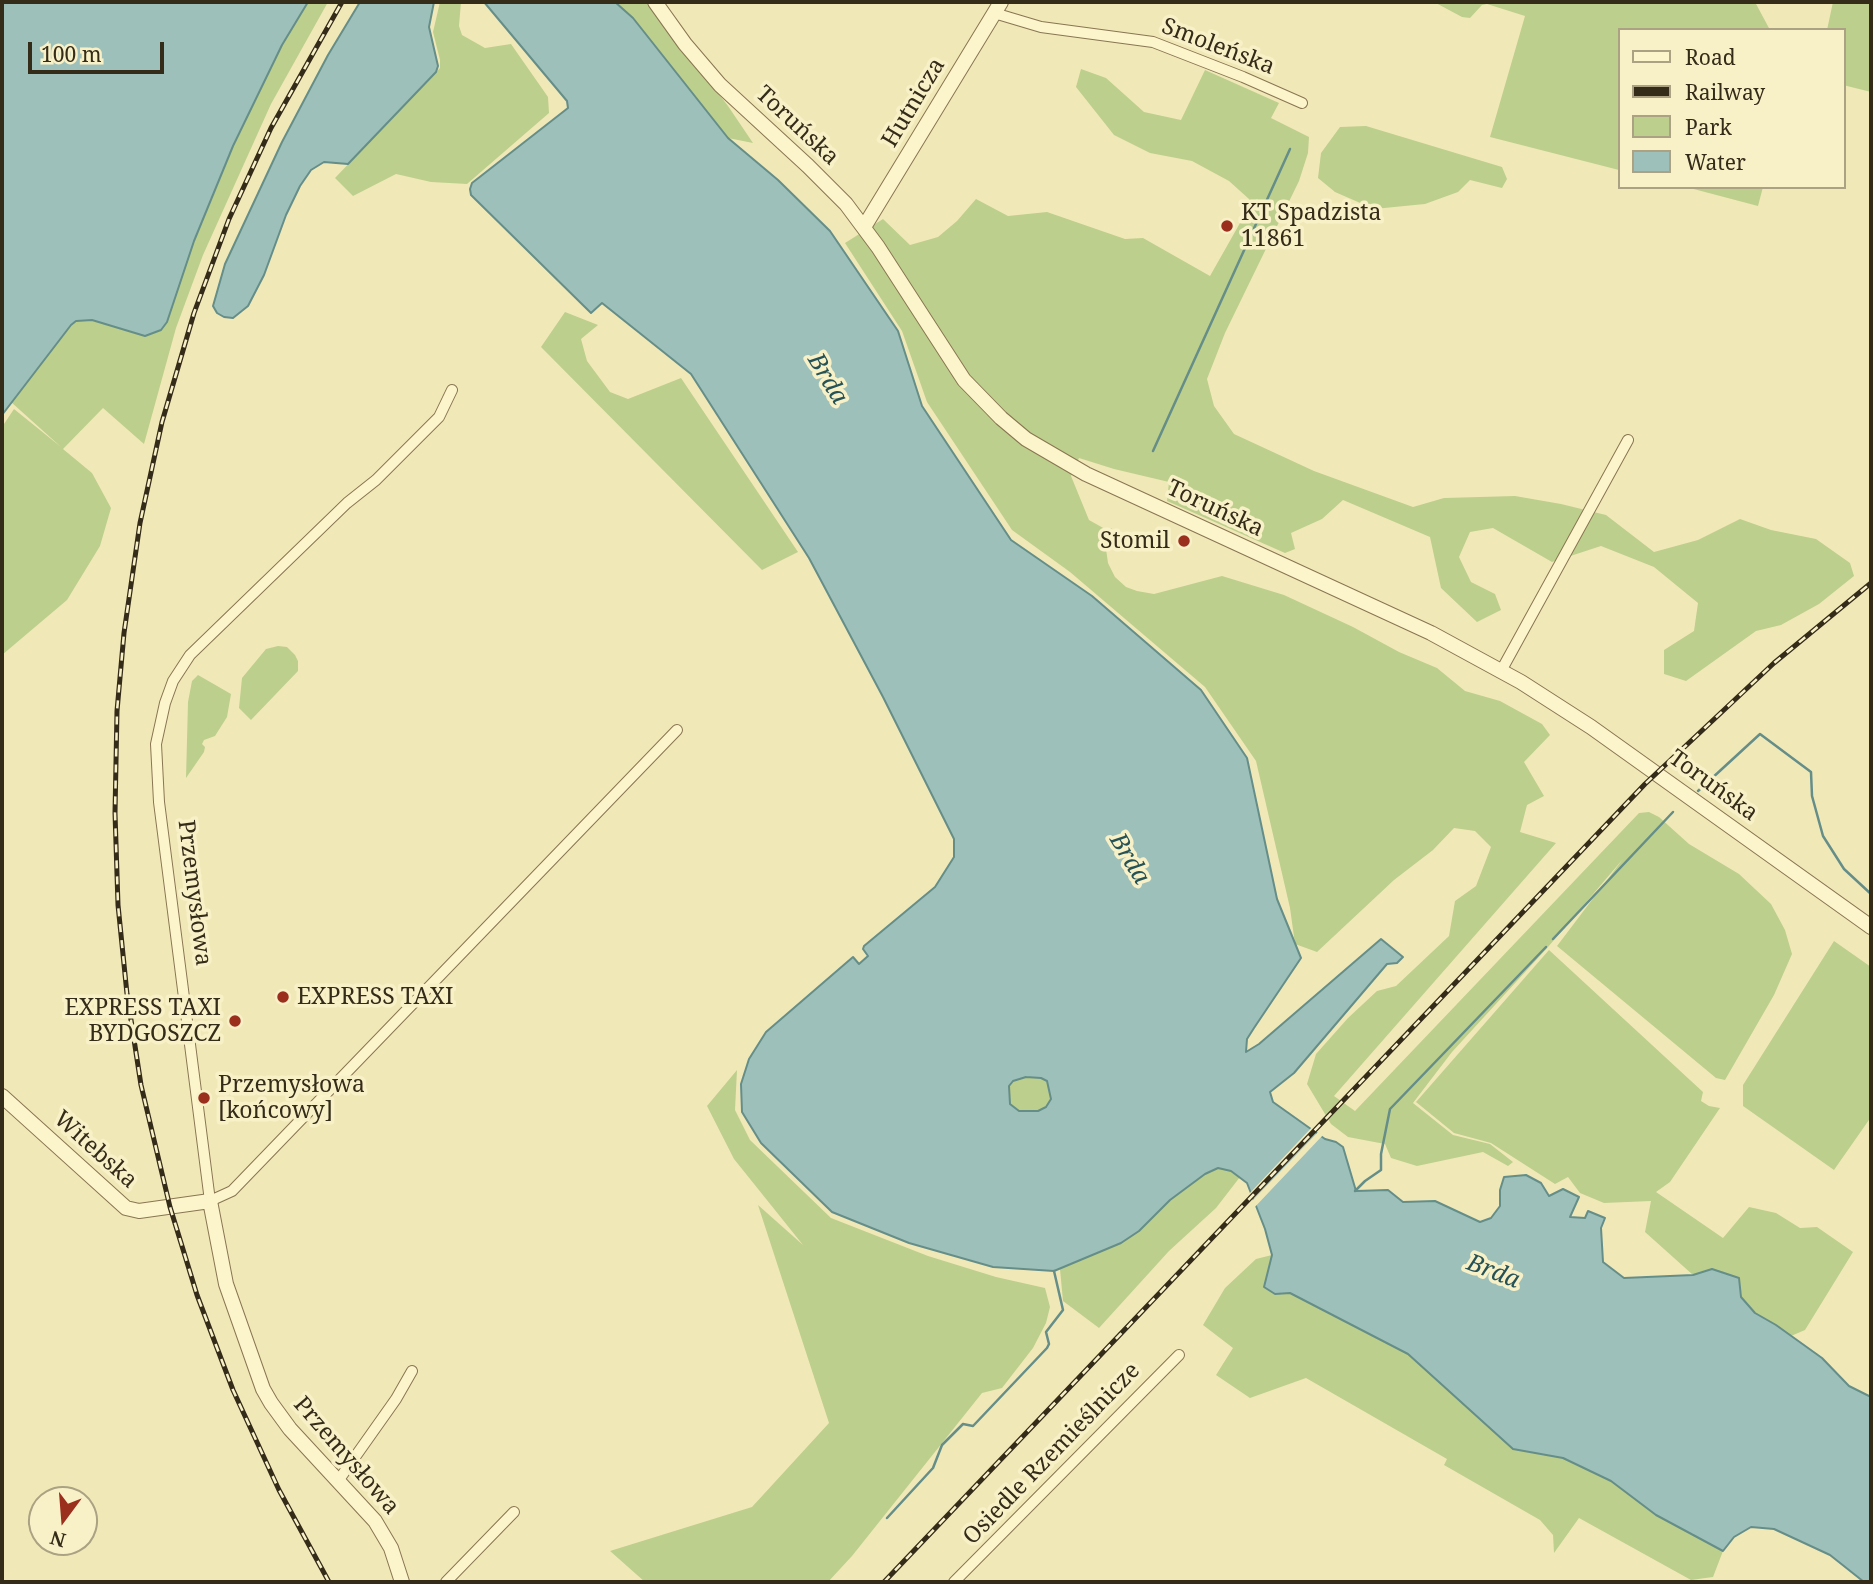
<!DOCTYPE html>
<meta charset="utf-8">
<style>
body{margin:0}
#map{position:relative;width:1873px;height:1584px;overflow:hidden;background:#f1e8b8;font-family:"Noto Serif",serif}
canvas{display:block}
.frame{position:absolute;inset:0;border:4px solid #352b19;pointer-events:none}
.legend{position:absolute;left:1618px;top:28px;width:228px;height:161px;box-sizing:border-box;background:#f8f1c8;border:2px solid #aaa282;margin:0;padding:9px 12px;list-style:none;font-size:21px;color:#352b19}
.legend li{display:flex;align-items:center;gap:14px;height:35px}
.legend b{width:35px;border:2px solid #aaa282}
.north{position:absolute;left:28px;top:1486px;width:70px;height:70px;box-sizing:border-box;background:#f8f1c8;border:2px solid #aaa282;border-radius:50%;rotate:196deg;font-size:19px;font-weight:700;line-height:28px;text-align:center;color:#352b19}
.north::after{content:'';display:block;margin:auto;width:24px;height:32px;background:#9b2f1e;clip-path:polygon(50% 0,100% 100%,50% 72%,0 100%)}
.scale{position:absolute;left:28px;top:42px;width:136px;height:32px;box-sizing:border-box;border:4px solid #352b19;border-top:0;padding-left:9px;font-size:21px;line-height:24px;white-space:nowrap;color:#352b19;-webkit-text-stroke:5px #f8f1c8;paint-order:stroke}
</style>
<div id="map">
<canvas width="1873" height="1584"></canvas>
<div class="frame"></div>
<ul class="legend">
<li><b style="height:9px;background:#fcf4cb"></b>Road</li>
<li><b style="height:9px;background:#352b19"></b>Railway</li>
<li><b style="height:19px;background:#bdcf8c"></b>Park</li>
<li><b style="height:19px;background:#9dc0bb"></b>Water</li>
</ul>
<div class="north">N</div>
<div class="scale">100 m</div>
</div>
<script>
const context = document.querySelector('canvas').getContext('2d');
context.lineJoin = 'round';
function fillPath(path, color) { context.fillStyle = color; context.fill(path, 'evenodd'); }
const toPath = rows => new Path2D(rows.map(r => 'M' + r).join(''));
function trace(path, color, width, dash) { context.strokeStyle = color; context.lineWidth = width; context.lineCap = dash ? 'butt' : 'round'; context.setLineDash(dash || []); context.stroke(path); }
function drawText(font, color, halo, rows, align = 'center') {
  context.font = font + ' "Noto Serif",serif'; context.lineWidth = 7; context.setLineDash([]); context.textBaseline = 'middle'; context.strokeStyle = halo; context.fillStyle = color; for (const [text, x, y, turn = 0] of rows) {
    context.save(); context.translate(x, y); context.rotate((+turn || 0) * Math.PI / 180); context.textAlign = isNaN(turn) ? turn : align; if (halo) context.strokeText(text, 0, 0); context.fillText(text, 0, 0); context.restore();
  }
}
const green = toPath([
 [308,2,328,2,271,104,203,255,176,328,144,444,103,408,63,449,92,473,111,508,100,546,67,600,2,655,2,427,14,409,61,447,11,402,71,325,76,321,92,320,145,336,167,322,194,241,233,146,282,45],
 [440,2,461,2,459,26,462,35,485,48,511,44,548,97,549,113,467,184,431,182,396,174,353,196,335,178,440,68,440,60,433,32],
 [615,2,648,2,728,106,753,143,728,138,633,19],
 [1434,2,1755,2,1770,30,1619,30,1619,170,1490,137,1525,16,1487,4,1482,5,1470,18,1462,17],
 [1833,2,1871,2,1871,92,1843,85,1843,30,1827,30],
 [1081,69,1106,78,1144,112,1181,120,1205,70,1279,103,1271,118,1309,137,1308,153,1299,181,1225,333,1207,379,1214,406,1234,434,1314,471,1413,507,1444,498,1515,496,1561,504,1606,515,1654,552,1698,540,1740,519,1771,530,1816,539,1850,563,1854,576,1819,604,1781,625,1756,631,1686,681,1664,674,1664,650,1694,631,1698,603,1654,567,1601,546,1552,562,1493,528,1470,532,1459,557,1471,582,1495,594,1501,610,1477,622,1441,588,1430,537,1343,500,1322,519,1291,533,1295,549,1285,553,1167,501,1169,482,1114,469,1079,458,1071,476,1089,520,1105,529,1112,528,1106,549,1108,563,1115,577,1126,587,1137,591,1154,594,1222,576,1284,595,1353,627,1399,652,1437,668,1465,691,1500,701,1542,724,1550,735,1524,762,1544,796,1527,805,1520,832,1556,843,1334,1096,1355,1111,1639,813,1649,812,1659,817,1689,844,1739,874,1771,904,1785,930,1792,954,1774,995,1725,1080,1716,1078,1557,946,1623,859,1548,947,1452,1052,1413,1103,1453,1135,1490,1144,1513,1162,1508,1166,1483,1152,1417,1166,1391,1158,1385,1144,1348,1137,1331,1124,1307,1084,1316,1054,1348,1018,1377,991,1396,986,1449,936,1455,901,1476,886,1491,847,1475,831,1454,828,1433,850,1394,880,1317,952,1295,944,1290,908,1256,761,1205,687,1070,572,1012,530,927,402,902,331,845,243,883,219,910,245,938,237,957,221,976,199,1008,216,1047,212,1125,239,1143,238,1210,276,1240,223,1249,199,1229,181,1192,161,1150,153,1114,135,1076,87],
 [1366,126,1502,167,1507,179,1502,188,1470,180,1458,192,1425,204,1374,209,1335,192,1318,178,1321,153,1340,127],
 [1686,187,1763,187,1758,206],
 [565,312,598,325,581,339,587,361,610,392,628,399,681,378,798,552,762,570,541,347],
 [278,646,287,647,295,655,298,661,298,671,251,720,239,708,242,678,266,649],
 [198,675,231,694,227,717,215,736,204,740,202,744,205,747,204,752,186,778,188,702,192,681],
 [1834,941,1871,967,1871,1117,1834,1170,1743,1106,1743,1085],
 [1549,950,1703,1092,1701,1101,1709,1106,1720,1108,1670,1182,1656,1192,1723,1238,1749,1207,1776,1213,1800,1228,1817,1227,1853,1252,1805,1330,1791,1336,1755,1313,1740,1297,1739,1278,1712,1269,1693,1275,1645,1232,1651,1201,1604,1203,1580,1193,1568,1177,1555,1184,1491,1143,1454,1133,1416,1102],
 [737,1070,735,1110,750,1140,831,1218,928,1256,996,1277,1045,1288,1050,1307,1046,1323,1033,1348,1002,1388,982,1393,852,1556,828,1582,645,1582,610,1551,752,1507,829,1423,758,1205,803,1245,734,1159,707,1106],
 [1026,1077,1041,1078,1047,1081,1051,1099,1046,1107,1038,1111,1019,1111,1010,1104,1009,1086,1013,1081],
 [1218,1168,1231,1171,1240,1177,1216,1208,1169,1251,1099,1328,1063,1301,1060,1269,1121,1243,1139,1231,1170,1200,1204,1174],
 [1272,1255,1275,1294,1290,1293,1408,1354,1513,1449,1563,1458,1611,1481,1656,1515,1723,1551,1713,1577,1691,1580,1579,1518,1554,1553,1553,1535,1540,1520,1444,1465,1447,1459,1306,1378,1250,1398,1216,1375,1233,1348,1203,1325,1225,1288,1256,1259]
]);
const water = toPath([
 [2,2,308,2,282,45,233,146,194,241,167,322,161,330,145,336,92,320,76,321,71,325,2,415,2,2],
 [360,2,434,2,429,27,438,66,436,72,348,164,324,162,311,170,300,186,286,215,264,275,248,306,233,318,224,317,217,313,213,306,225,264,282,142,328,55,360,2],
 [484,2,615,2,633,18,728,138,778,180,830,231,898,331,922,406,1011,540,1092,596,1201,690,1247,758,1277,899,1301,958,1254,1028,1247,1039,1246,1052,1259,1044,1381,939,1403,957,1397,963,1387,964,1294,1073,1270,1092,1273,1102,1325,1139,1336,1142,1343,1147,1356,1191,1388,1190,1403,1202,1435,1201,1480,1222,1491,1218,1500,1206,1500,1190,1504,1177,1526,1175,1541,1183,1549,1196,1563,1189,1579,1197,1570,1217,1585,1218,1588,1211,1605,1218,1601,1228,1603,1262,1624,1278,1693,1275,1712,1269,1739,1278,1741,1297,1755,1313,1776,1325,1822,1358,1849,1386,1871,1397,1871,1582,1864,1582,1830,1555,1774,1529,1751,1527,1734,1537,1723,1551,1656,1515,1611,1481,1563,1458,1513,1449,1408,1354,1290,1293,1275,1294,1264,1287,1272,1255,1265,1229,1247,1183,1231,1171,1218,1168,1205,1174,1170,1200,1139,1231,1121,1243,1054,1271,993,1267,909,1243,832,1212,761,1143,742,1112,741,1084,749,1059,766,1032,853,957,859,964,868,956,863,949,864,946,935,887,954,857,954,839,883,697,809,558,691,374,602,303,591,313,471,195,470,189,472,183,568,108,567,101,484,2],
 [1026,1077,1041,1078,1047,1081,1051,1099,1046,1107,1038,1111,1019,1111,1010,1104,1009,1086,1013,1081,1026,1077]
]);
const pier = toPath([
 [1313,1126,1317,1130,1250,1201,1248,1195],
 [1319,1131,1324,1134,1253,1209,1251,1202]
]);
const stream = toPath([
 [1153,451,1290,149],
 [1698,791,1760,734,1811,772,1812,796,1823,836,1844,869,1871,894],
 [1553,939,1673,812],
 [1355,1191,1365,1181,1381,1170,1381,1154,1390,1109,1546,947],
 [887,1518,933,1468,942,1445,963,1424,973,1426,1047,1348,1049,1344,1046,1332,1063,1310,1054,1271]
]);
const minor = toPath([
 [994,13,1041,27,1153,42,1243,77,1302,103],
 [452,390,439,417,376,480,347,503,190,655,173,681,165,703,156,744,159,802,210,1201,232,1191,677,730],
 [1501,671,1628,440],
 [338,1481,396,1399,412,1371],
 [446,1582,514,1512],
 [954,1582,1179,1355]
]);
const tertiary = toPath([
 [655,2,685,44,720,85,808,166,846,204,878,247,964,380,1001,418,1026,439,1086,474,1431,633,1521,682,1591,727,1871,927],
 [864,227,1001,2],
 [2,1096,126,1208,139,1211,210,1201,226,1284,263,1389,271,1403,290,1429,375,1521,391,1548,402,1582]
]);
const rail = toPath([
 [329,1582,279,1490,233,1390,197,1295,170,1207,141,1085,127,994,118,905,115,813,117,711,124,633,140,523,162,422,194,313,229,219,271,128,342,2],
 [884,1582,1645,784,1774,663,1871,583]
]);
const markers = [
 [1227,226,7,"#9b2f1e"],
 [1184,541,7,"#9b2f1e"],
 [283,997,7,"#9b2f1e"],
 [235,1021,7,"#9b2f1e"],
 [204,1098,7,"#9b2f1e"]
];
const streetNames = [
 ["Smoleńska",1218,47,21],
 ["Hutnicza",914,103,-59],
 ["Toruńska",797,126,43],
 ["Toruńska",1215,509,25],
 ["Toruńska",1713,786,36],
 ["Przemysłowa",194,893,83],
 ["Witebska",95,1150,42],
 ["Osiedle Rzemieślnicze",1052,1454,-46],
 ["Przemysłowa",346,1456,49]
];
const poiNames = [
 ["KT Spadzista",1241,213],
 ["11861",1241,239],
 ["Stomil",1170,541,"right"],
 ["EXPRESS TAXI",297,997],
 ["EXPRESS TAXI",221,1008,"right"],
 ["BYDGOSZCZ",221,1034,"right"],
 ["Przemysłowa",218,1085],
 ["[końcowy]",218,1111]
];
const waterNames = [
 ["Brda",827,379,59],
 ["Brda",1129,859,59],
 ["Brda",1493,1272,21]
];
fillPath(green, '#bdcf8c');
fillPath(water, '#9dc0bb');
trace(water, '#658e89', 2);
fillPath(pier, '#f1e8b8');
trace(stream, '#658e89', 2.5);
trace(minor, '#887652', 12);
trace(tertiary, '#887652', 16);
trace(minor, '#fcf4cb', 10);
trace(tertiary, '#fcf4cb', 14);
trace(rail, '#352b19', 5);
trace(rail, '#f8f1c8', 2.5, [8]);
for (const [x, y, r, color] of markers) { const dot = new Path2D(); dot.arc(x, y, r, 0, 2 * Math.PI); context.fillStyle = color; context.fill(dot); trace(dot, '#f8f1c8', 2.5); }
drawText('23px', '#352b19', '#f8f1c8', streetNames);
drawText('23px', '#352b19', '#f8f1c8', poiNames, 'left');
drawText('italic 24px', '#265256', '#f8f1c8', waterNames);
</script>
